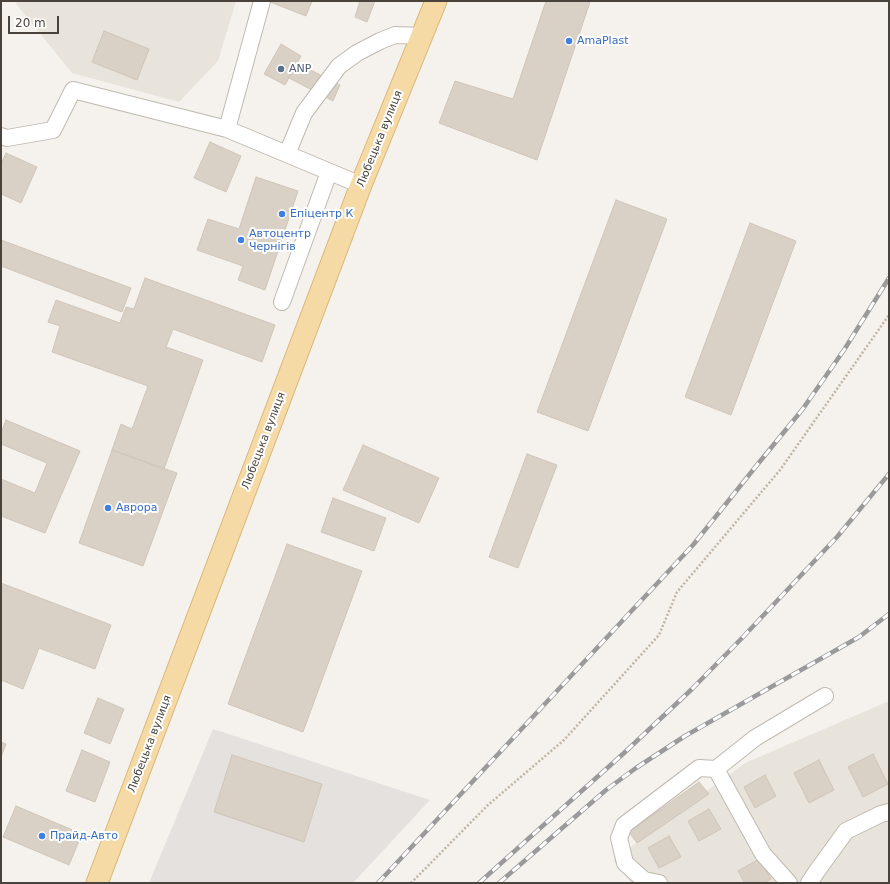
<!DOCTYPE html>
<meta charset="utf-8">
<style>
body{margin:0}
#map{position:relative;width:890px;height:884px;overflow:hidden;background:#f5f2ed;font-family:"DejaVu Sans",sans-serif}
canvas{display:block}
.frame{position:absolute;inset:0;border:2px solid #49433b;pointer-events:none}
.scale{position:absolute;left:8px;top:16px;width:51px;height:18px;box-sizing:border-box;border:2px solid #49433b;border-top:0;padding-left:5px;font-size:12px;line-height:14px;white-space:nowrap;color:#49433b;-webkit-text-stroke:3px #fff;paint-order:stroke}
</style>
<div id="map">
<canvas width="890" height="884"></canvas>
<div class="frame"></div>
<div class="scale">20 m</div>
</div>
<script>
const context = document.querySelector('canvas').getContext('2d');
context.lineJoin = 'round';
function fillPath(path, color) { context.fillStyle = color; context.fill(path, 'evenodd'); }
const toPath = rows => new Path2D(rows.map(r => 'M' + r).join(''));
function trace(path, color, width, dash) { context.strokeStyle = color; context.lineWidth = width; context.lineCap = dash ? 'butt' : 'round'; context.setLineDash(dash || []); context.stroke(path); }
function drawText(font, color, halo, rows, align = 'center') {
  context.font = font + ' "DejaVu Sans",sans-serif'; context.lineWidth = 4; context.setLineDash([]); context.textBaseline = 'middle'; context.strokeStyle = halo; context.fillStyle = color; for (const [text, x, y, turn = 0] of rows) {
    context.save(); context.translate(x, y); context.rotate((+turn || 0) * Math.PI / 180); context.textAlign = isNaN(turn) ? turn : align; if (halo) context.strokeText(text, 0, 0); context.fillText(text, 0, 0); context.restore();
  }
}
const residential = toPath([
 [15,1,236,1,218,61,179,102,72,73,16,4],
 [889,701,889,883,631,883,613,860,745,763]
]);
const industrial = toPath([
 [213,729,430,800,353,883,149,883]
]);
const building = toPath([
 [271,1,312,1,306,16,270,2,271,1],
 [360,1,375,1,367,22,355,17,360,1],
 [546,1,588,1,590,2,537,160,439,123,455,81,513,99,546,1],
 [104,31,149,49,137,80,92,62,104,31],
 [281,44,301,56,285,85,264,74,281,44],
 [297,63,340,85,333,101,289,78,297,63],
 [210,142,241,156,226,192,194,178,210,142],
 [6,153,37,167,21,203,1,194,1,164,6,153],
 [256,177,298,191,265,290,238,280,243,266,197,250,208,219,239,229,256,177],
 [616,200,667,219,588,431,537,412,616,200],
 [750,223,796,241,731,415,685,397,750,223],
 [1,240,131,288,122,312,1,266,1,240],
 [145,278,275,325,262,362,173,329,166,347,203,360,164,469,112,450,121,424,132,429,148,386,52,352,60,326,48,322,56,300,120,323,126,307,134,309,145,278],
 [6,420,80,451,45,533,1,516,1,479,35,493,47,463,1,444,1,433,6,420],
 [363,445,439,478,419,523,343,490,363,445],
 [112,450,177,473,143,566,79,543,112,450],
 [527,454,557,465,518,568,489,557,527,454],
 [333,498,386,518,374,551,321,532,333,498],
 [287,544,362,571,303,732,228,704,287,544],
 [1,583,111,625,95,669,39,648,23,689,1,680,1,583],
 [98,698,124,709,110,744,84,733,98,698],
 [1,742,6,744,1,757,1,742],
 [82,750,110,762,95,802,66,791,82,750],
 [873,754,888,784,863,797,848,767,873,754],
 [232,755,322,784,304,842,214,812,232,755],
 [819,760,834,790,809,803,794,773,819,760],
 [765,775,776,796,755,808,744,787,765,775],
 [699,782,709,794,637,843,629,832,699,782],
 [16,806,82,834,69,865,3,837,16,806],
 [709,809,721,829,699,841,688,821,709,809],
 [669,836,681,857,659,868,648,848,669,836],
 [759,859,771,879,764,883,745,883,738,871,759,859]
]);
const path = toPath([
 [411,883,488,805,564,740,659,635,677,592,780,470,889,315]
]);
const minor = toPath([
 [227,129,262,1],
 [1,136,7,138,53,130,73,90,227,129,361,185],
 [287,154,304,113,339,66,357,53,380,41,395,35,422,36],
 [282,302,329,172],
 [659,883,644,880,625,863,619,838,624,825,699,768,716,769],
 [789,883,763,854,716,769,755,738,825,696],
 [809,883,817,871,846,831,881,814,889,812]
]);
const major = toPath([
 [97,883,361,185,436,1]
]);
const rail = toPath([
 [378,883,693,545,757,465,802,410,844,350,889,278],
 [479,883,624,753,692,689,743,637,837,537,889,474],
 [499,883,606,790,636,768,685,736,859,637,889,614]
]);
const markers = [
 [569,41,4,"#3f7fe0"],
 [281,69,4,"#5c6f8a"],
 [282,214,4,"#3f7fe0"],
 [241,240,4,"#3f7fe0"],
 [108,508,4,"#3f7fe0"],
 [42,836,4,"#3f7fe0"]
];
const shopNames = [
 ["AmaPlast",577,41],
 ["Епіцентр К",290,214],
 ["Автоцентр",249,234],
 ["Чернігів",249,247],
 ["Аврора",116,508],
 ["Прайд-Авто",50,836]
];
const serviceNames = [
 ["ANP",289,69]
];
const streetNames = [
 ["Любецька вулиця",380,139,-68],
 ["Любецька вулиця",264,441,-69],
 ["Любецька вулиця",150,744,-69]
];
fillPath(residential, '#e8e4db');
fillPath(industrial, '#e5e1de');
fillPath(building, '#d9d0c6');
trace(building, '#d0c5b7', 1);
trace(minor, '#c0b9b0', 18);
trace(major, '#d9b777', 23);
trace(path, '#c0b4a3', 2.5, [2, 2]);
trace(minor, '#fff', 16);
trace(major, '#f5daa6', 21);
trace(rail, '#9a9a9a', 4.5);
trace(rail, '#fff', 3, [9]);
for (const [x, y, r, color] of markers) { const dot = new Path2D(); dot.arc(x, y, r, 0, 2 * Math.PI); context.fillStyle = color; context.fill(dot); trace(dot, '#fff', 1.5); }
drawText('11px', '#366cbe', '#fff', shopNames, 'left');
drawText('11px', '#4e5e75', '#fff', serviceNames, 'left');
drawText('11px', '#49433b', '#fff', streetNames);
</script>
